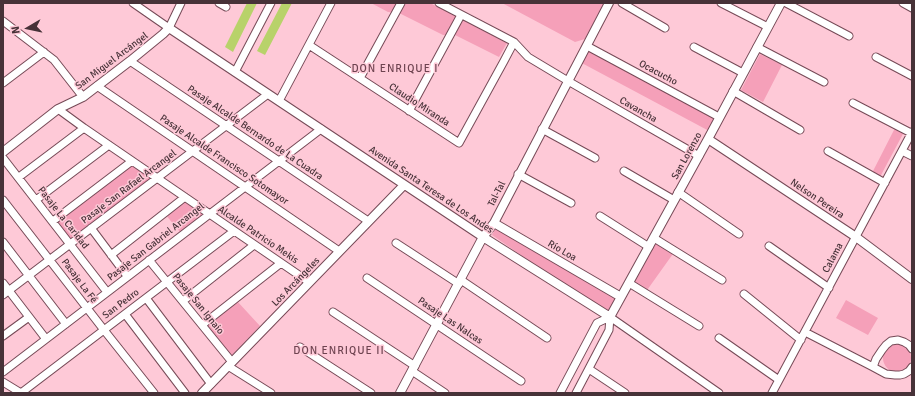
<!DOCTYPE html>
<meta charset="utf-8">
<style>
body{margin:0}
#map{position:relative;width:915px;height:396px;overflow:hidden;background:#fec9d7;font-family:Signika,sans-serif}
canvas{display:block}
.frame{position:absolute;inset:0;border:4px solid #473238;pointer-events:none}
.north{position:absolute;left:8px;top:8px;width:40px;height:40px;-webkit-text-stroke:3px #fec9d7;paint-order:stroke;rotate:261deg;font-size:11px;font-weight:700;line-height:16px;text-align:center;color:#473238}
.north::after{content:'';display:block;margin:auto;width:14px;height:18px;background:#473238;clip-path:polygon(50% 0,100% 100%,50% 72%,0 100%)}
</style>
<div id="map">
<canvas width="915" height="396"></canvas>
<div class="frame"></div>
<div class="north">N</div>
</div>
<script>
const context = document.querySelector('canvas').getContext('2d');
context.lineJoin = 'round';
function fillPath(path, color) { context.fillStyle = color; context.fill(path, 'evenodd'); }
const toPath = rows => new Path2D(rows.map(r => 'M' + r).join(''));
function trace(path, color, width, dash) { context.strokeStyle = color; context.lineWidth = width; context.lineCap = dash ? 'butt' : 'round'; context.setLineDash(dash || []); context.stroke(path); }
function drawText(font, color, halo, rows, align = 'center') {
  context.font = font + ' Signika,sans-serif'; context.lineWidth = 3; context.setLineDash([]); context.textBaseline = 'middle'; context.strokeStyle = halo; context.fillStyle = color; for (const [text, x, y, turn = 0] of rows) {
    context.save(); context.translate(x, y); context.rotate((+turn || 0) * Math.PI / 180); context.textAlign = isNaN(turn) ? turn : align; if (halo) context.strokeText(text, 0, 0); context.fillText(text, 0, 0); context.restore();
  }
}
const green = toPath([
 [371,3,430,3,507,43,499,57,455,35,443,35,399,13,388,12],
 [502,3,604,3,585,39,575,42],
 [587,46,719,117,711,132,578,61],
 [760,54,782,65,763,102,741,90],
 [895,128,904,132,880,177,872,173],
 [132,161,157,178,70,244,53,221],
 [184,200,205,214,180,232,165,214],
 [496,227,621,297,610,317,492,235],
 [654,238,675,251,645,293,629,283],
 [846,300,878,318,868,335,836,318],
 [237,301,260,326,231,356,206,326],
 '883 358a14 14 0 1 1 28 0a14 14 0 1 1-28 0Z'
]);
const building = toPath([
 [247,3,257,3,233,52,225,47],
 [282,3,292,3,265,55,257,51]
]);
const minor = toPath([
 [133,3,169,28,181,3],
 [219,3,226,7],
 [439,3,514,42,528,57,568,81,699,156],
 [622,3,665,28],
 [721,3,768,27],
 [786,3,849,36],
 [903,3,912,8],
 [3,21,54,60,83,97],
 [309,45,459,143,504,61,514,42],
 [587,46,719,117],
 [694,47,743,73],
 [757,47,824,82],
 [876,57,912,76],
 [130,61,368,221],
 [235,72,271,3],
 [360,78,401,3],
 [3,83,44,52],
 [97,86,339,251],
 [733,91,800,130],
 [279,101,331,3],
 [853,103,911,133],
 [58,109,84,128,309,282],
 [409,111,461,15],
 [542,129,595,158],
 [828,151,885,183],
 [902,151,912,156],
 [3,158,107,292],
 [624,171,674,200],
 [518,174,571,203],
 [19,177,84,128],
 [678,192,739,234],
 [3,200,104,330,154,393],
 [36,200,109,145],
 [600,216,649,247],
 [53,221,132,161],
 [91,228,127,276],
 [654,238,722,280],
 [3,242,66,324],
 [396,243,459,284],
 [769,246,829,288],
 [111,255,185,197],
 [149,260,232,362],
 [367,278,521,381],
 [461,280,547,338],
 [3,283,46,339],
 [629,283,699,326],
 [744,294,801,340],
 [3,295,268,94],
 [146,298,211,384],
 [183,301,254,245],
 [333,312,415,366],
 [125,314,185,393],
 [610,317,719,393],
 [202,325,281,263],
 [805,332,873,367],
 [3,336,29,317],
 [719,338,779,380],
 [300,347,371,393],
 [912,349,909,345,904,342,898,340,891,341,886,345,882,350,876,359,873,367,886,374,895,375,900,375,904,374,909,371,912,367],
 [228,366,271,393],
 [589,369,625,393],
 [412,371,445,393],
 [3,372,321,129],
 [3,382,21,393],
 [21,393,234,231],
 [560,393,597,323,610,317],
 [576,393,609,330,610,317],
 [772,393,912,132]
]);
const tertiary = toPath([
 [708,139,856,237,912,279],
 [3,152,58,109,83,97,130,61,163,34,169,28,483,237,610,317,708,139,781,3],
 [494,223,621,297],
 [202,393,404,185],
 [400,393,483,237,494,223,609,3]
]);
const streetNames = [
 ["San Miguel Arcángel",112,61,-37],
 ["Ocacucho",658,73,28],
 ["Claudio Miranda",419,105,33],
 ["Cavancha",638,110,30],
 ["Pasaje Alcalde Bernardo de La Cuadra",255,133,34],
 ["San Lorenzo",687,156,-61],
 ["Pasaje Alcalde Francisco Sotomayor",224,160,34],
 ["Pasaje San Rafael Arcangel",129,187,-37],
 ["Avenida Santa Teresa de Los Andes",431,190,34],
 ["Tal-Tal",497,194,-63],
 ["Nelson Pereira",817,199,34],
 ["Pasaje La Caridad",63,218,52],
 ["Alcalde Patricio Mekis",258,235,34],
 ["Pasaje San Gabriel Arcangel",156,242,-38],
 ["Río Loa",562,251,30],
 ["Calama",833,258,-62],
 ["Pasaje La Fé",79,281,53],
 ["Los Arcángeles",296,282,-46],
 ["San Pedro",121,304,-37],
 ["Pasaje San Ignaio",198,304,51],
 ["Pasaje Las Nalcas",450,321,34]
];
const neighbourhoodNames = [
 ["DON ENRIQUE I",395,69],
 ["DON ENRIQUE II",339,351]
];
fillPath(green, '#f5a0b9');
fillPath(building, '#b8d26a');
trace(minor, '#764a57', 9);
trace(tertiary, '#764a57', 10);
trace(minor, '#fff', 7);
trace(tertiary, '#fff', 8);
drawText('10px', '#473238', '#fec9d7', streetNames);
context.letterSpacing = '1px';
drawText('11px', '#6e4350', '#fec9d7', neighbourhoodNames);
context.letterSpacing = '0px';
</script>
